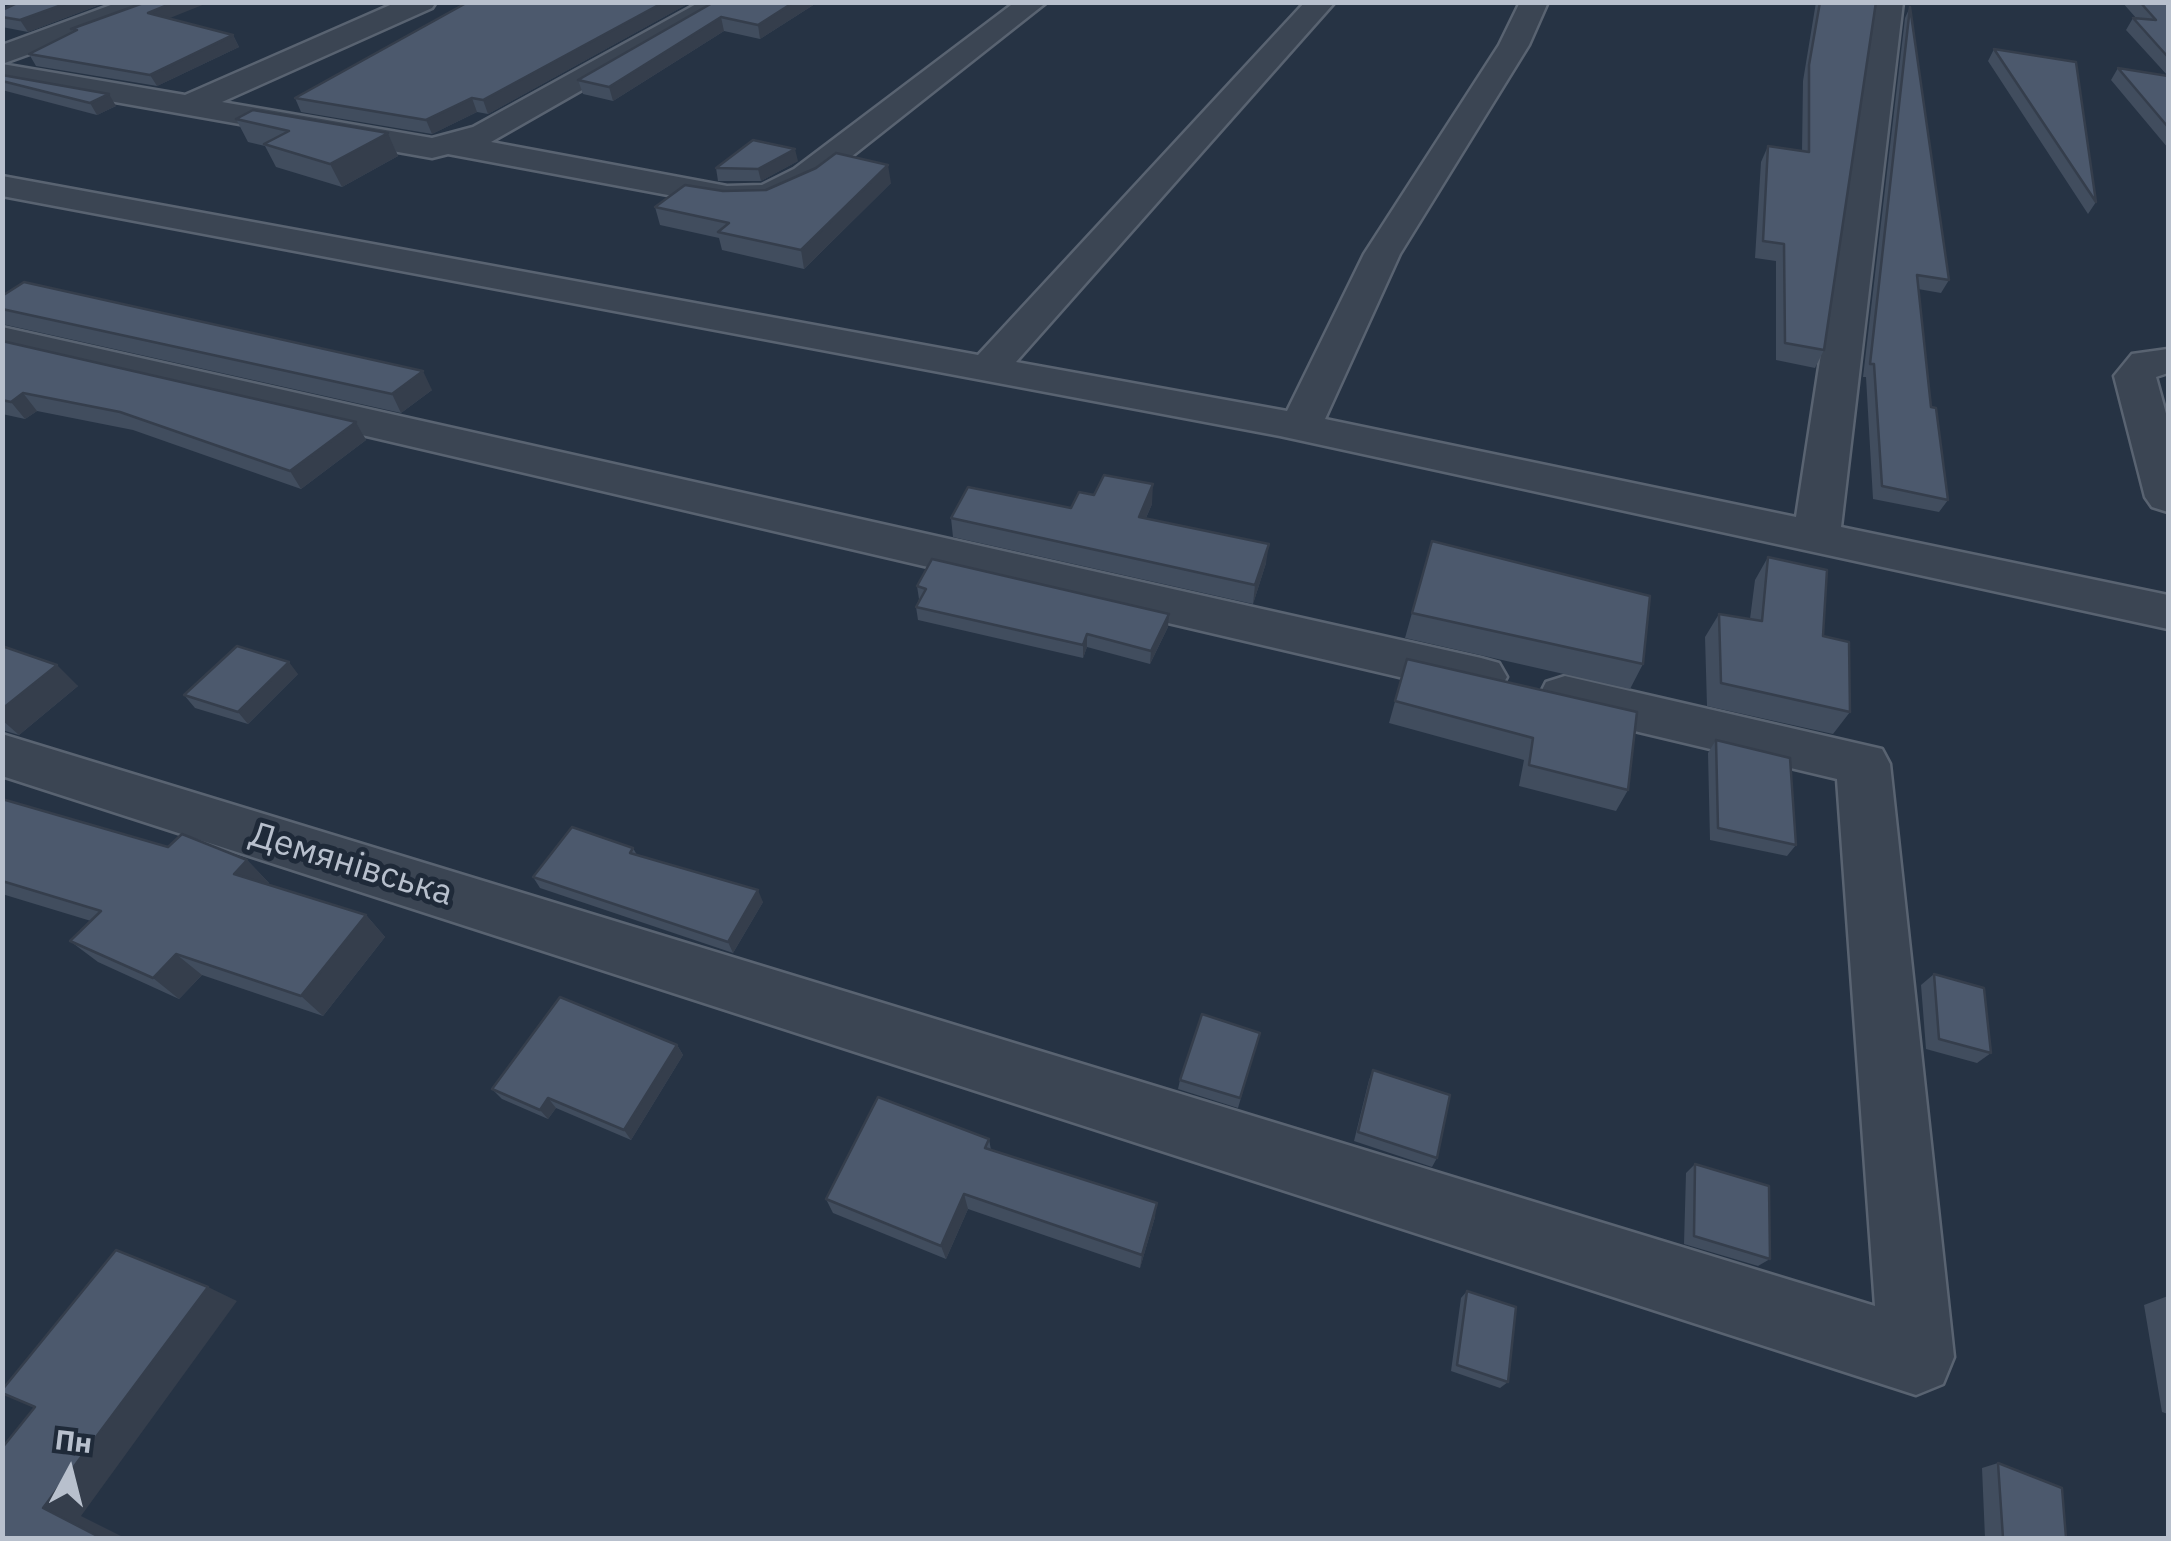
<!DOCTYPE html>
<meta charset="utf-8">
<style>
body{margin:0}
#map{position:relative;width:2171px;height:1541px;overflow:hidden;background:#263344;font-family:"IBM Plex Sans",sans-serif}
canvas{display:block}
.frame{position:absolute;inset:0;border:5px solid #b8c0cd;pointer-events:none}
.north{position:absolute;left:20px;top:1421px;width:100px;height:100px;-webkit-text-stroke:8px #1f2a39;paint-order:stroke;rotate:7deg;font-size:28px;font-weight:700;line-height:40px;text-align:center;color:#b8c0cd}
.north::after{content:'';display:block;margin:auto;width:35px;height:45px;background:#b8c0cd;clip-path:polygon(50% 0,100% 100%,50% 72%,0 100%)}
</style>
<div id="map">
<canvas width="2171" height="1541"></canvas>
<div class="frame"></div>
<div class="north">Пн</div>
</div>
<script>
const context = document.querySelector('canvas').getContext('2d');
context.lineJoin = 'round';
const toPath = rows => new Path2D(rows.map(r => 'M' + r).join(''));
function trace(path, color, width, dash) { context.strokeStyle = color; context.lineWidth = width; context.lineCap = dash ? 'butt' : 'round'; context.setLineDash(dash || []); context.stroke(path); }
function fillPath(path, color) { context.fillStyle = color; context.fill(path, 'evenodd'); }
function drawText(font, color, halo, rows, align = 'center') {
  context.font = font + ' "IBM Plex Sans",sans-serif'; context.lineWidth = 10; context.setLineDash([]); context.textBaseline = 'middle'; context.strokeStyle = halo; context.fillStyle = color; for (const [text, x, y, turn = 0] of rows) {
    context.save(); context.translate(x, y); context.rotate((+turn || 0) * Math.PI / 180); context.textAlign = isNaN(turn) ? turn : align; if (halo) context.strokeText(text, 0, 0); context.fillText(text, 0, 0); context.restore();
  }
}
const minor = toPath([
 [119,2,161,2,157,8,2,64,2,45,119,2],
 [397,2,436,2,432,8,222,102,432,138,473,127,700,2,736,2,491,142,727,186,762,185,794,169,1015,2,1047,2,818,183,768,205,727,206,448,154,432,158,2,82,2,64,185,95,397,2],
 [1305,2,1335,2,1016,362,1287,411,1364,254,1499,45,1520,2,1548,2,1529,45,1400,254,1325,419,1796,517,1875,2,1903,2,1841,527,2168,595,2168,629,1280,436,2,196,2,176,978,355,1305,2],
 [2,327,1481,658,1499,663,1507,677,1499,691,1481,696,2,351,2,327],
 [2168,349,2168,373,2156,377,2168,421,2168,512,2152,507,2145,497,2114,376,2132,354,2168,349],
 [1565,676,1882,749,1890,764,1954,1357,1943,1384,1916,1395,2,776,2,734,1875,1306,1837,779,1546,710,1539,696,1546,682,1565,676]
]);
const wall = toPath([
 [19,2,107,2,28,32,2,27,2,10],
 [468,2,691,2,488,114,477,112,432,134,301,112,295,98],
 [714,2,818,2,760,39,724,31,613,101,583,94,578,80],
 [1816,2,1876,2,1824,350,1815,368,1776,360,1776,261,1755,258,1761,162,1768,146,1802,151,1803,81],
 [2122,2,2168,2,2168,148,2111,80,2118,68,2168,76,2126,30,2133,18,2137,19],
 [1910,7,1949,280,1941,293,1918,289,1931,407,1948,500,1939,512,1873,499,1866,377,1863,377,1905,18],
 [169,18,233,35,239,47,157,86,36,66,29,54,73,32,71,29],
 [1994,49,2096,202,2088,214,1988,61],
 [2,75,116,106,97,115,2,90],
 [236,119,388,133,398,156,342,187,276,167,265,146,248,142],
 [798,161,761,181,718,181,716,168],
 [891,183,804,269,722,250,719,238,660,225,655,207,723,191],
 [2,296,432,390,401,413,2,324],
 [2,341,356,422,366,440,301,489,133,430,37,411,25,419,2,414],
 [1152,504,1146,518,1266,563,1253,604,953,537,951,518],
 [1432,541,1643,664,1630,689,1405,638],
 [1768,557,1823,636,1850,712,1833,734,1707,706,1705,637,1719,614,1750,619,1755,580],
 [917,586,1168,627,1150,664,1087,647,1083,658,918,620,916,607,919,599],
 [2,646,78,686,19,735,2,730],
 [1407,659,1628,790,1616,811,1519,786,1524,760,1389,723],
 [298,674,248,724,195,708,184,695],
 [1716,740,1796,845,1787,856,1710,840,1708,753],
 [2,799,168,847,247,860,269,883,268,884,366,915,385,937,323,1016,202,975,179,999,98,962,70,941,91,921,2,894],
 [633,848,637,855,763,902,733,953,540,888,533,877],
 [1934,974,1991,1053,1977,1063,1926,1049,1921,985],
 [1260,1033,1238,1108,1178,1089,1180,1080],
 [677,1045,683,1055,631,1140,556,1108,548,1119,502,1099,492,1089],
 [1373,1070,1437,1158,1432,1167,1354,1141,1369,1080],
 [989,1139,991,1150,1155,1217,1140,1268,968,1209,946,1259,833,1213,826,1199],
 [1695,1164,1770,1259,1758,1266,1684,1244,1686,1173],
 [1467,1291,1508,1382,1500,1388,1451,1371,1461,1298],
 [2168,1296,2168,1414,2162,1412,2144,1305],
 [1998,1463,2066,1538,1985,1538,1982,1468]
]);
const shadedWall = toPath([
 [70,2,107,2,28,32,20,20],
 [175,2,210,2,155,24,148,13],
 [664,2,691,2,488,114,483,100],
 [794,2,818,2,760,39,758,25],
 [721,17,724,31,613,101,609,87],
 [233,35,239,47,157,86,150,75],
 [109,94,116,106,97,115,90,103],
 [472,98,477,112,432,134,426,120],
 [388,133,398,156,342,187,330,164],
 [795,149,798,161,761,181,758,169],
 [888,165,891,183,804,269,801,250],
 [423,371,432,390,401,413,392,394],
 [23,393,37,411,25,419,11,402],
 [356,422,366,440,301,489,290,471],
 [1153,484,1152,504,1138,536,1139,517],
 [1269,544,1266,563,1253,604,1255,585],
 [1169,614,1168,627,1150,664,1151,651],
 [1087,634,1087,647,1083,658,1083,645],
 [289,662,298,674,248,724,238,712],
 [57,665,78,686,19,735,2,720,2,709],
 [247,860,269,883,257,896,234,874],
 [758,890,763,902,733,953,728,942],
 [366,915,385,937,323,1016,301,996],
 [176,954,202,975,179,999,153,978],
 [677,1045,683,1055,631,1140,624,1130],
 [548,1098,556,1108,548,1119,540,1110],
 [964,1194,968,1209,946,1259,941,1246],
 [1157,1203,1155,1217,1140,1268,1142,1255],
 [208,1287,237,1301,81,1516,125,1538,101,1538,43,1508]
]);
const building = toPath([
 [19,2,70,2,20,20,2,17,2,10,19,2],
 [146,2,175,2,148,13,233,35,150,75,29,54,77,30,71,29,146,2],
 [468,2,664,2,483,100,472,98,426,120,295,98,468,2],
 [714,2,794,2,758,25,721,17,609,87,578,80,714,2],
 [1820,2,1876,2,1824,350,1785,343,1784,244,1763,241,1768,146,1809,152,1809,65,1820,2],
 [2140,2,2168,2,2168,57,2133,18,2156,20,2140,2],
 [1910,7,1949,280,1917,275,1931,407,1936,408,1948,500,1882,486,1874,364,1870,364,1910,7],
 [1994,49,2076,62,2096,202,1994,49],
 [2118,68,2168,76,2168,127,2118,68],
 [2,75,109,94,90,103,2,81,2,75],
 [253,110,388,133,330,164,264,144,289,131,236,119,253,110],
 [753,140,795,149,758,169,716,168,753,140],
 [836,153,888,165,801,250,718,232,729,223,655,207,685,185,723,191,766,190,816,168,836,153],
 [24,282,423,371,392,394,2,309,2,296,24,282],
 [2,341,356,422,290,471,120,412,23,393,11,402,2,400,2,341],
 [1104,475,1153,484,1139,517,1269,544,1255,585,951,518,968,487,1071,508,1079,492,1094,495,1104,475],
 [1432,541,1650,596,1643,664,1412,613,1432,541],
 [1768,557,1827,570,1823,636,1849,642,1850,712,1721,683,1719,614,1762,621,1768,557],
 [932,559,1169,614,1151,651,1087,634,1083,645,916,607,926,589,917,586,932,559],
 [2,646,57,665,2,709,2,646],
 [237,646,289,662,238,712,184,695,237,646],
 [1407,659,1637,712,1628,790,1529,765,1533,738,1395,701,1407,659],
 [1716,740,1790,758,1796,845,1718,828,1716,740],
 [2,799,168,847,182,834,247,860,234,874,366,915,301,996,176,954,153,978,70,941,101,911,2,881,2,799],
 [572,827,633,848,630,853,758,890,728,942,533,877,572,827],
 [1934,974,1984,988,1991,1053,1939,1039,1934,974],
 [560,997,677,1045,624,1130,548,1098,540,1110,492,1089,560,997],
 [1202,1014,1260,1033,1240,1098,1180,1080,1202,1014],
 [1373,1070,1450,1095,1437,1158,1358,1132,1373,1070],
 [878,1097,989,1139,985,1148,1157,1203,1142,1255,964,1194,941,1246,826,1199,878,1097],
 [1695,1164,1769,1186,1770,1259,1694,1236,1695,1164],
 [116,1250,208,1287,43,1508,101,1538,2,1538,2,1448,35,1407,2,1393,2,1390,116,1250],
 [1467,1291,1516,1307,1508,1382,1457,1365,1467,1291],
 [1998,1463,2062,1488,2066,1538,2003,1538,1998,1463]
]);
const streetNames = [
 ["Демянівська",351,865,17]
];
trace(minor, '#596371', 5);
fillPath(minor, '#3b4553');
fillPath(wall, '#414d5e');
fillPath(shadedWall, '#353e4c');
fillPath(building, '#4c596d');
trace(building, '#353e4c', 2.5);
drawText('35px', '#b8c0cd', '#1f2a39', streetNames);
</script>
